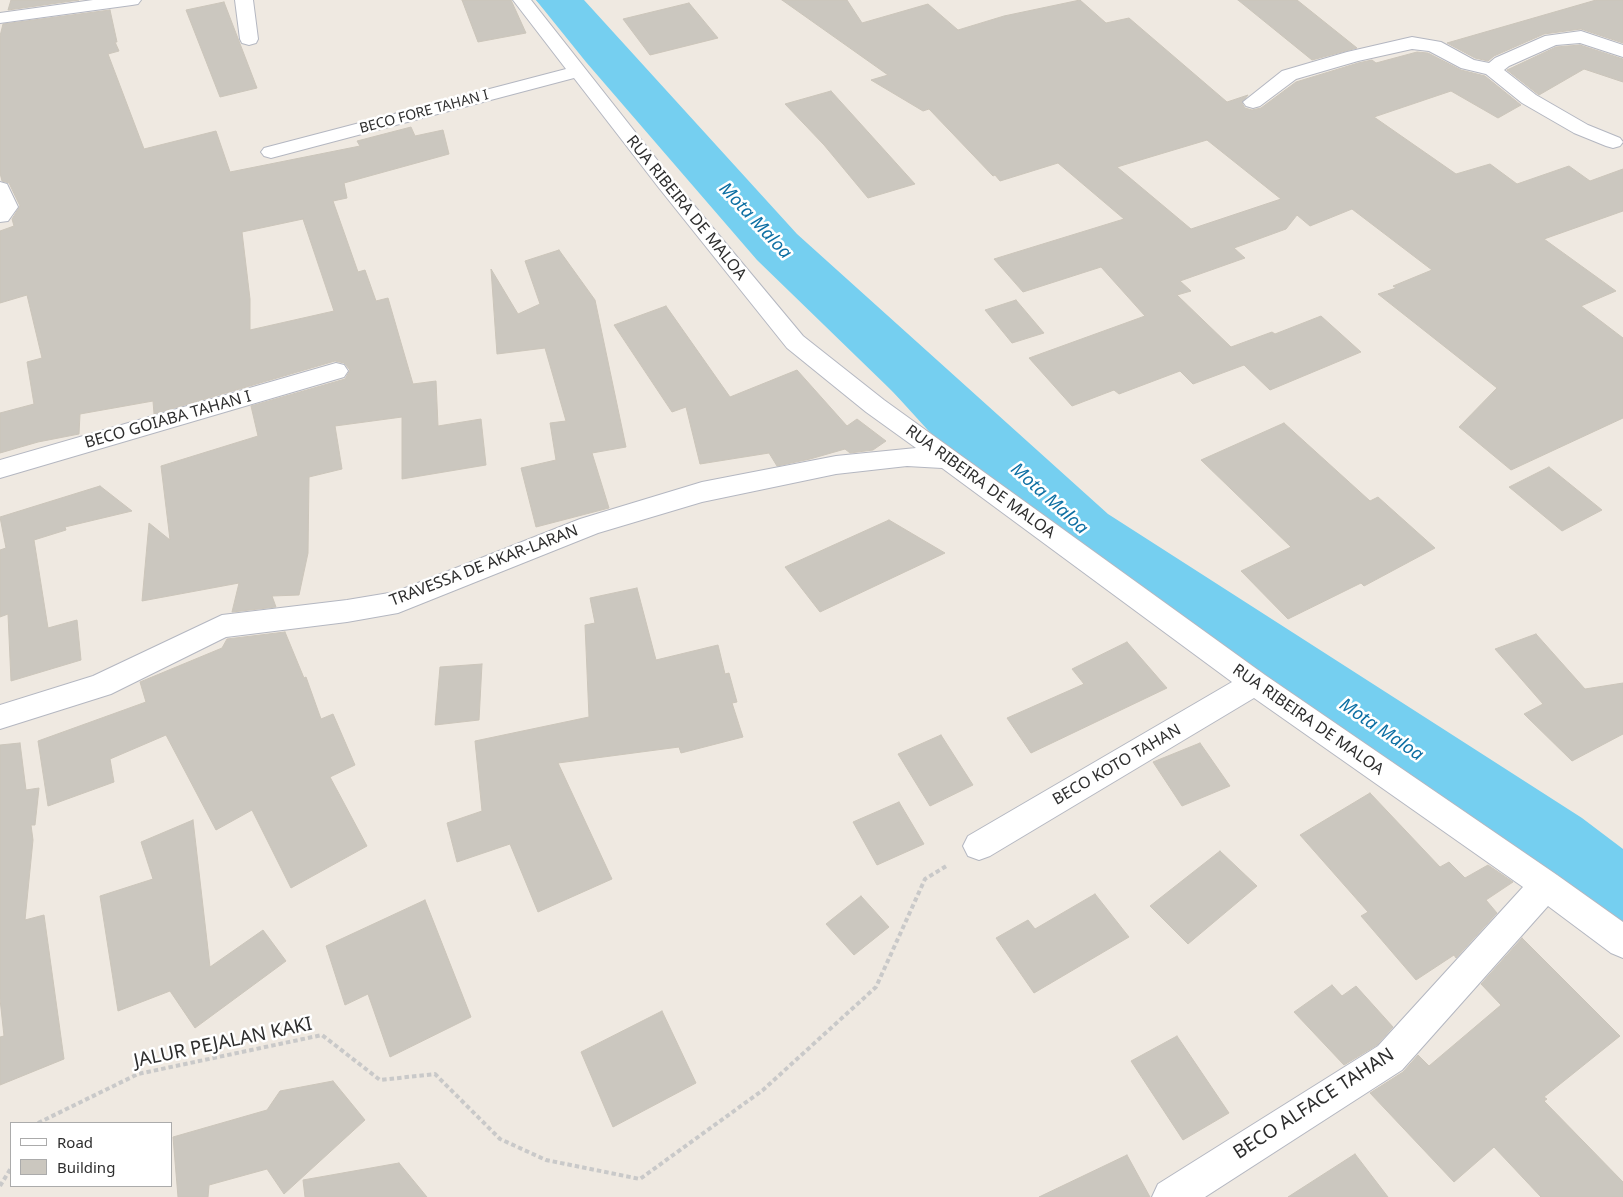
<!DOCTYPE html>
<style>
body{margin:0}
#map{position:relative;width:1623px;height:1197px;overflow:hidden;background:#efe9e1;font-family:"Noto Sans",sans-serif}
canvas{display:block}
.legend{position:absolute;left:10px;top:1122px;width:162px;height:65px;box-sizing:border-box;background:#fff;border:1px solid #ababab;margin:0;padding:6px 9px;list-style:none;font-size:15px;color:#2e2e2e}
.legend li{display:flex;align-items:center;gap:10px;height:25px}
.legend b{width:25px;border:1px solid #ababab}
</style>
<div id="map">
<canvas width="1623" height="1197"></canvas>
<ul class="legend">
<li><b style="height:6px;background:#fff"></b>Road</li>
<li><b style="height:14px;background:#cbc7bf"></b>Building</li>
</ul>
</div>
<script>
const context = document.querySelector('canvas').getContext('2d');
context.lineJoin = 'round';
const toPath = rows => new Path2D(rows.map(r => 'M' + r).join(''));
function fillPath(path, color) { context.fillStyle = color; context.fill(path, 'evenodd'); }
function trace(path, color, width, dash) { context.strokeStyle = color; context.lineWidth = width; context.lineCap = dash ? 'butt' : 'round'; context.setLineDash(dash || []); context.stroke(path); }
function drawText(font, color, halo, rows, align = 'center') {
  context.font = font + ' "Noto Sans",sans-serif'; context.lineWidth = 5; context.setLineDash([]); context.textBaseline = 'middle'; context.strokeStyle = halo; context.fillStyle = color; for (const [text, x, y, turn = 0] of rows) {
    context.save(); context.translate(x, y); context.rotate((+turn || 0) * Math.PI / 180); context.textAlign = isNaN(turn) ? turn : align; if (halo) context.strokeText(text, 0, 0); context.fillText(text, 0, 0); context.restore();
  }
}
const stream = toPath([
 [536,0,544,0,954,444,1341,720,1343,724,1341,728,1336,730,1331,728,946,450,536,0]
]);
const river = toPath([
 [536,0,584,0,797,234,1108,514,1582,818,1623,849,1623,939,1593,927,1524,872,1058,552,757,260,586,62,536,0]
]);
const building = toPath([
 [11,0,79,0,8,10,11,0],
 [462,0,511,0,526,33,478,42,462,0],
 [782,0,847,0,862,23,928,4,958,30,1004,16,1080,0,1106,23,1129,18,1227,102,1248,95,1242,103,1245,108,1252,110,1261,108,1296,82,1358,63,1372,60,1376,63,1417,52,1428,53,1461,70,1485,76,1521,105,1498,118,1451,91,1374,117,1456,174,1490,164,1517,184,1569,166,1590,181,1623,169,1623,211,1544,239,1616,291,1581,306,1623,338,1623,418,1511,470,1459,427,1497,388,1378,294,1396,288,1393,286,1432,270,1352,209,1310,226,1297,215,1286,229,1234,248,1245,258,1180,281,1191,291,1177,295,1231,347,1272,332,1275,334,1321,316,1361,352,1270,390,1244,365,1193,384,1180,371,1119,394,1114,390,1072,406,1029,358,1145,316,1101,267,1023,292,994,259,1124,219,1058,163,1000,181,995,175,993,176,929,109,923,111,871,80,888,75,782,0],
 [1207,140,1281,199,1191,229,1117,167,1207,140],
 [1238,0,1297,0,1357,48,1312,60,1238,0],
 [1596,0,1623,0,1623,43,1581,29,1544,34,1494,56,1488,61,1475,58,1447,43,1596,0],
 [224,2,257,88,220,97,186,10,224,2],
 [689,3,718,38,650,55,623,19,689,3],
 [110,10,117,42,115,42,119,51,108,54,144,149,216,131,230,172,360,146,357,141,411,127,415,136,443,130,449,154,344,183,347,198,333,201,358,272,365,270,376,301,388,298,413,384,436,381,438,426,481,419,486,465,402,479,402,417,335,426,342,469,309,477,308,553,299,595,272,596,276,607,232,612,239,583,142,601,149,523,170,540,161,466,258,436,251,406,345,379,350,370,344,363,335,361,154,414,153,401,80,414,79,434,38,442,0,453,0,413,34,404,27,362,42,358,27,295,0,303,0,231,14,226,12,219,20,206,9,183,2,181,0,173,0,36,3,24,110,10],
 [303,219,334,311,250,330,250,299,242,232,303,219],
 [1580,45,1623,59,1623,82,1584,69,1539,95,1507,70,1556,47,1580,45],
 [831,91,915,184,868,198,824,145,785,104,831,91],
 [559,250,595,300,626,447,592,453,609,508,536,527,521,468,556,460,550,423,566,421,545,348,497,354,491,269,518,314,540,304,525,261,559,250],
 [1016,300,1044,333,1012,343,985,310,1016,300],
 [666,306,730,397,797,370,847,426,857,419,886,441,873,450,850,453,845,449,810,459,777,466,769,453,700,464,686,407,672,412,614,325,666,306],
 [1284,423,1370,501,1378,497,1435,548,1364,586,1361,583,1288,619,1241,571,1291,547,1201,460,1284,423],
 [1549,467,1602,510,1562,531,1509,487,1549,467],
 [100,486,132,511,65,527,66,530,34,540,48,628,77,620,81,660,11,681,8,614,0,617,0,550,6,548,0,517,100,486],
 [889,520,945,553,820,612,785,567,889,520],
 [637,588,656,660,718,645,725,674,729,673,737,702,732,703,743,737,681,753,679,747,558,763,612,879,538,912,510,844,457,862,447,823,482,811,475,741,589,717,585,625,595,623,590,598,637,588],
 [285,632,304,678,306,677,321,719,333,714,355,765,330,777,367,846,291,888,252,810,216,830,166,735,110,759,114,782,48,806,38,741,146,702,140,682,222,648,227,639,285,632],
 [1536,634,1585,689,1623,683,1623,734,1572,761,1524,714,1543,704,1495,649,1536,634],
 [1127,642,1167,688,1031,753,1007,718,1084,684,1072,669,1127,642],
 [482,664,479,720,435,725,440,667,482,664],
 [941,735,973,785,930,806,898,754,941,735],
 [20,743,26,790,39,788,35,825,31,825,33,840,25,920,44,915,64,1059,0,1085,0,1037,4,1036,0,999,0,745,20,743],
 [1200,743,1230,786,1182,806,1153,762,1200,743],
 [1370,793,1440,867,1449,862,1465,878,1488,865,1513,882,1486,900,1497,913,1456,958,1454,955,1416,980,1361,916,1368,912,1300,835,1370,793],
 [899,802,924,844,877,865,853,822,899,802],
 [193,820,210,967,263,930,286,961,195,1028,170,991,118,1011,100,896,153,879,141,842,193,820],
 [1220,851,1257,886,1188,944,1150,906,1220,851],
 [1095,894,1129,937,1034,993,996,938,1028,920,1035,929,1095,894],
 [861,896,889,927,854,955,826,924,861,896],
 [425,900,471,1017,390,1057,368,994,345,1005,326,946,425,900],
 [1522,938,1620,1036,1544,1097,1547,1099,1544,1101,1623,1182,1623,1197,1541,1197,1494,1147,1454,1182,1370,1093,1403,1072,1418,1055,1429,1066,1501,1005,1481,984,1522,938],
 [1332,985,1342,996,1356,986,1393,1027,1377,1045,1344,1065,1294,1012,1332,985],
 [662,1011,696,1083,613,1127,581,1052,662,1011],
 [1177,1036,1229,1113,1183,1140,1131,1061,1177,1036],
 [333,1081,365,1120,284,1194,267,1169,209,1185,208,1197,178,1197,173,1137,267,1110,280,1091,333,1081],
 [1355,1154,1388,1197,1288,1197,1355,1154],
 [1127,1155,1150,1197,1039,1197,1127,1155],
 [399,1163,427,1197,305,1197,303,1180,399,1163]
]);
const path = toPath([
 [38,1123,138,1074,322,1035,380,1080,435,1074,500,1139,546,1160,640,1179,763,1090,876,987,925,879,948,865],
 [0,1186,11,1168]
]);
const minor = toPath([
 [93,0,141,0,138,4,132,5,0,23,0,13,93,0],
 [235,0,253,0,258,39,256,43,249,45,242,43,240,39,235,0],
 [513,0,531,0,673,180,803,336,884,400,1265,675,1557,875,1623,922,1623,958,1611,953,1548,906,1402,1070,1205,1197,1152,1197,1158,1184,1378,1046,1523,887,1254,698,990,856,979,860,968,856,963,846,968,836,1232,682,942,468,907,466,836,474,702,502,598,533,398,613,347,622,226,637,111,694,0,729,0,705,93,676,222,615,347,600,395,592,580,519,702,482,836,456,916,448,866,412,787,348,659,188,574,78,271,158,264,156,261,152,264,148,566,69,513,0],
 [1581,31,1623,45,1623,57,1580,43,1556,45,1509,66,1504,70,1536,95,1588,125,1620,138,1623,142,1620,146,1613,148,1606,146,1574,133,1522,103,1486,74,1461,68,1429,51,1412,49,1358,61,1296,79,1260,106,1253,108,1246,106,1243,102,1282,71,1347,52,1412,37,1441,42,1474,60,1489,63,1495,58,1545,36,1581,31],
 [0,182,7,184,18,207,8,221,0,222,0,182],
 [336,363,344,365,348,371,344,377,0,478,0,460,336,363]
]);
const farStreetnames = [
 ["BECO FORE TAHAN I",424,112,-15]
];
const streetNames = [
 ["RUA RIBEIRA DE MALOA",686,208,51],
 ["BECO GOIABA TAHAN I",168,420,-16],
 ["RUA RIBEIRA DE MALOA",980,482,36],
 ["TRAVESSA DE AKAR-LARAN",484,566,-21],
 ["RUA RIBEIRA DE MALOA",1308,720,35],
 ["BECO KOTO TAHAN",1117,765,-30]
];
const waterNames = [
 ["Mota Maloa",755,221,47],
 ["Mota Maloa",1049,499,42],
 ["Mota Maloa",1381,730,34]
];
const nearStreetnames = [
 ["JALUR PEJALAN KAKI",223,1043,-12],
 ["BECO ALFACE TAHAN",1314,1104,-33]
];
fillPath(stream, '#75cff0');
fillPath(river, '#75cff0');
fillPath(building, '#cbc7bf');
trace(building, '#cbc5ba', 1);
trace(minor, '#b4b7c1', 2);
trace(path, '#c9c9c9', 4, [4.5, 3]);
fillPath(minor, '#fff');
drawText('14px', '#2e2e2e', '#fff', farStreetnames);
drawText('16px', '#2e2e2e', '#fff', streetNames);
drawText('italic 18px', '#0d6fa3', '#fff', waterNames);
drawText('19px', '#2e2e2e', '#fff', nearStreetnames);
</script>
